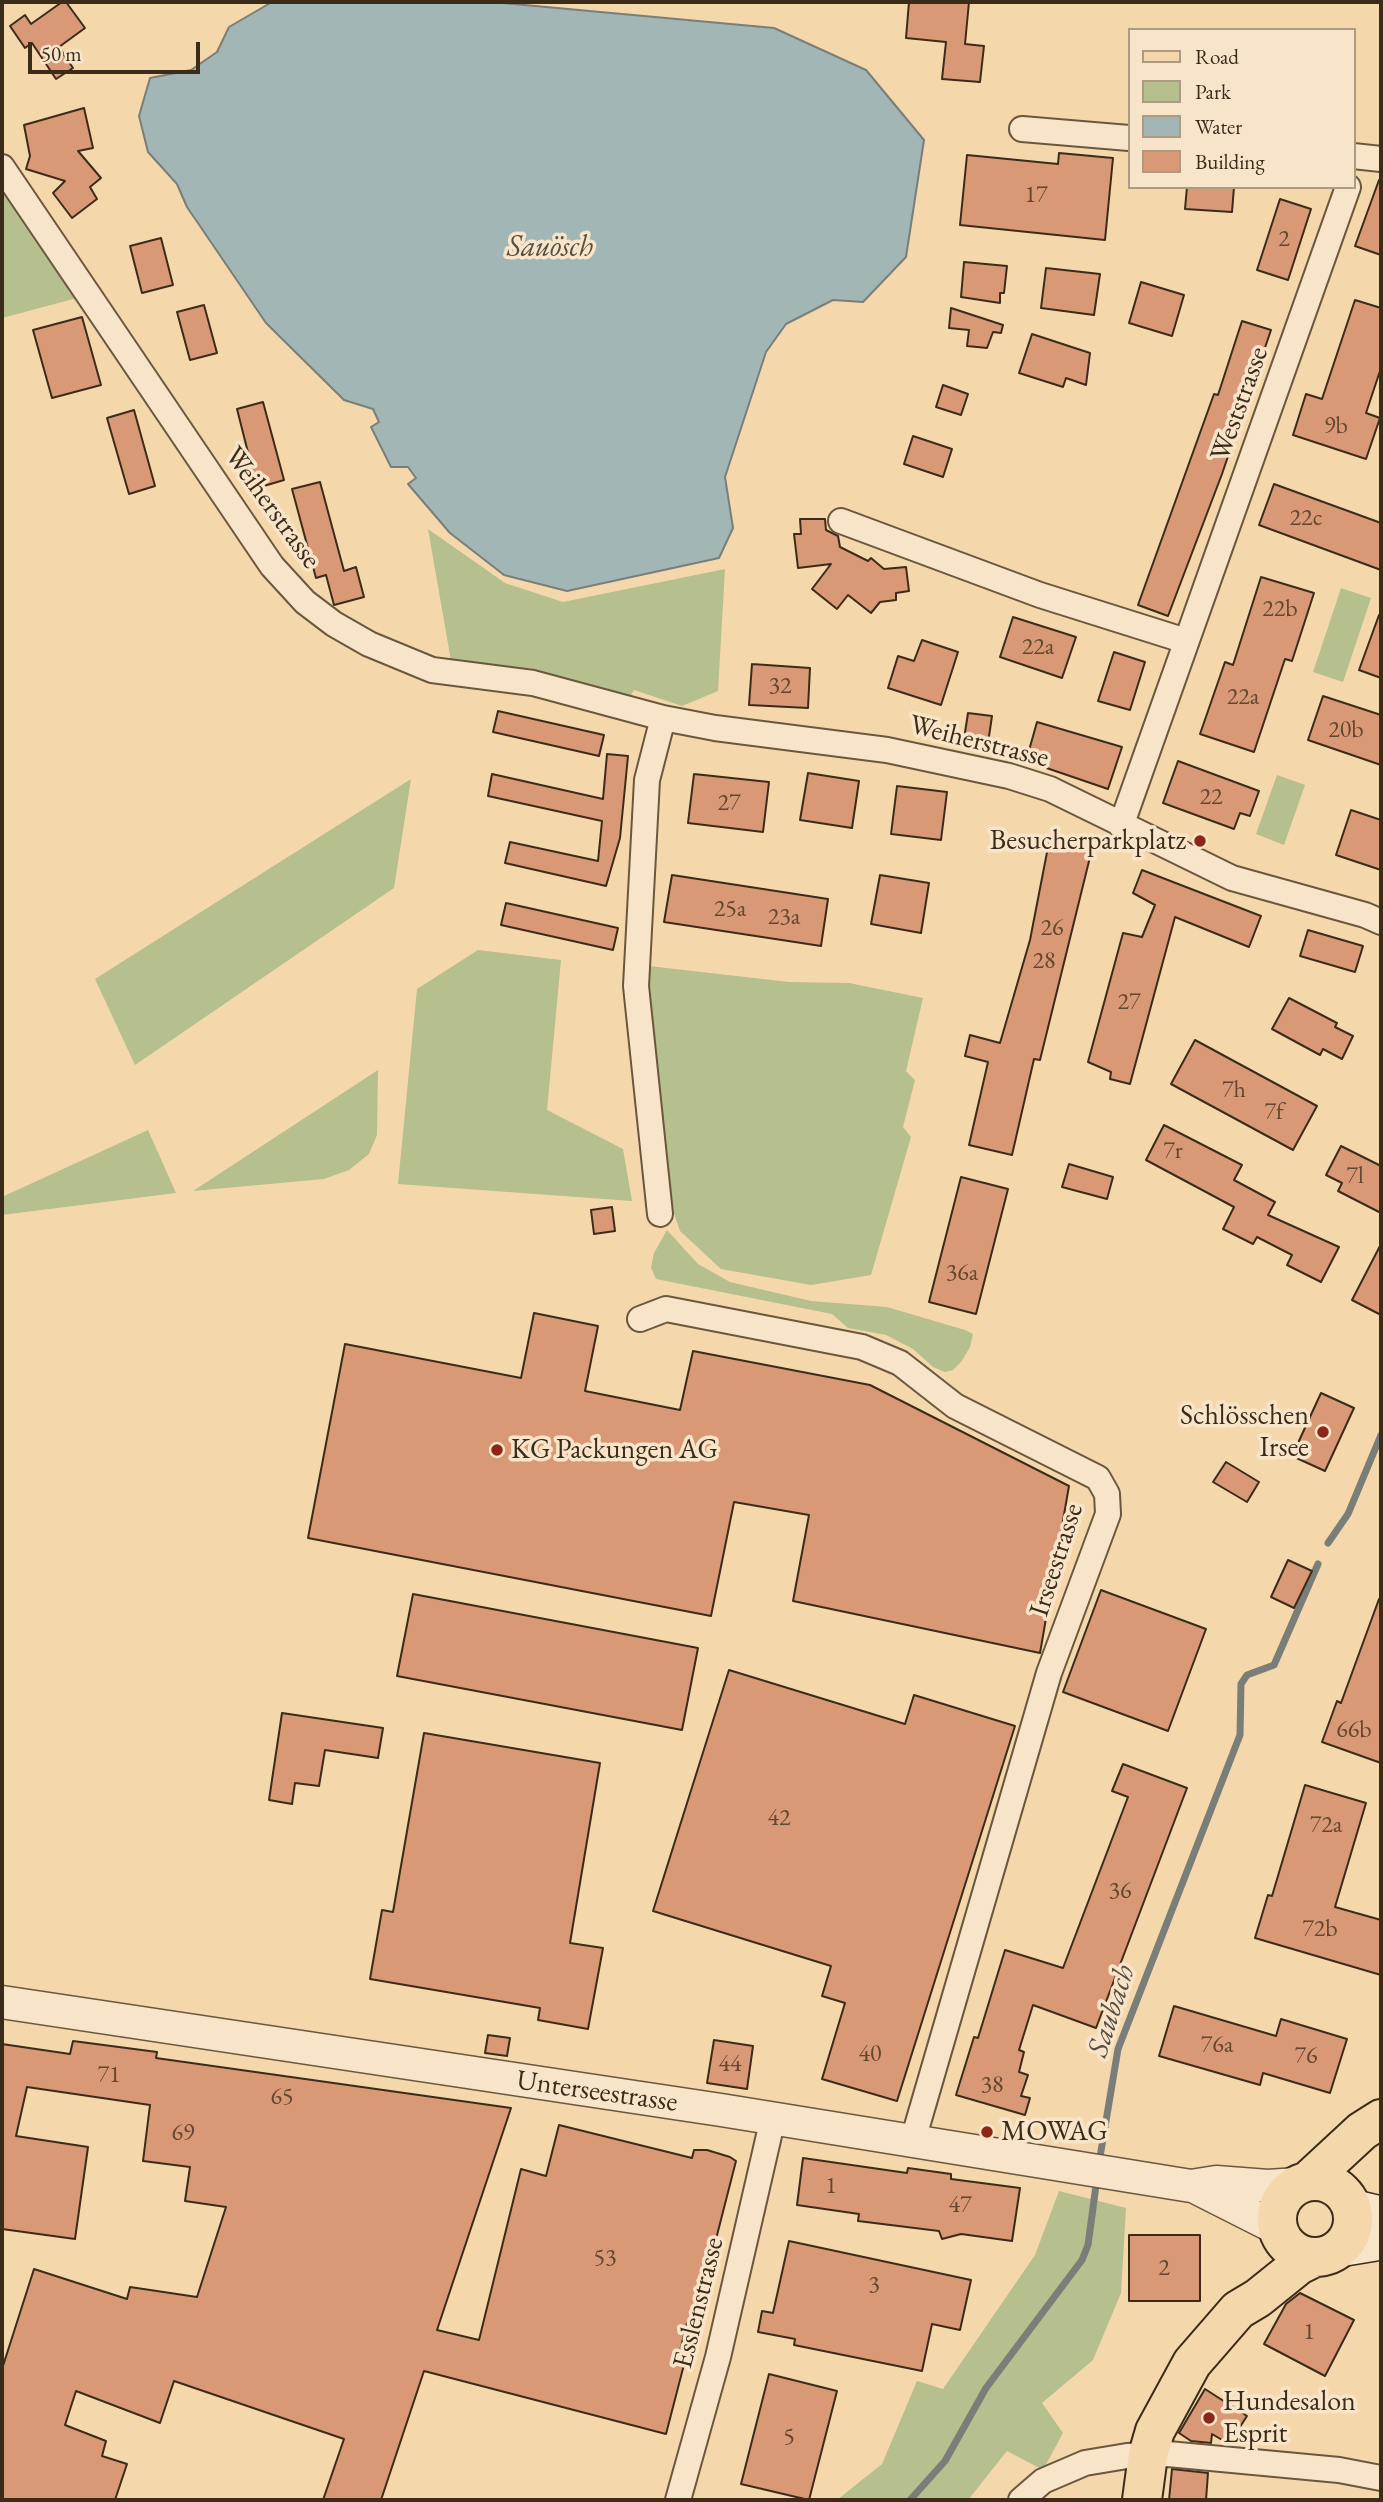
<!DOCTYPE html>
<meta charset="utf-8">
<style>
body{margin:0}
#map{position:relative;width:1383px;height:2502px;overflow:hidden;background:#f5d7ac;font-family:"EB Garamond",serif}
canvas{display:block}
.frame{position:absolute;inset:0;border:4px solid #3b2c1a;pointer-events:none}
.legend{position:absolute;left:1128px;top:28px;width:228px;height:161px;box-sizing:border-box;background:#f8e5c9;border:2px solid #ac9b83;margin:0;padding:9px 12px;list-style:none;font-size:21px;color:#3b2c1a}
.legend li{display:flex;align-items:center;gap:14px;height:35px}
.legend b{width:35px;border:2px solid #ac9b83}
.scale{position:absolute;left:28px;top:42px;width:172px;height:32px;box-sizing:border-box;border:4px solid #3b2c1a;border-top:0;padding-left:9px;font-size:21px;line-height:24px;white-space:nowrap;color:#3b2c1a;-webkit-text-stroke:5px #f8e5c9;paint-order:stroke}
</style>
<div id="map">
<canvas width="1383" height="2502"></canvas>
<div class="frame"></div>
<ul class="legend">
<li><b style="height:9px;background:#f5d7ac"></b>Road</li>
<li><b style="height:19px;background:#b6bf8e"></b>Park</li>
<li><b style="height:19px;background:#a3b6b6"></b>Water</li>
<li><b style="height:19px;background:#d99876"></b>Building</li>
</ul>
<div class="scale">50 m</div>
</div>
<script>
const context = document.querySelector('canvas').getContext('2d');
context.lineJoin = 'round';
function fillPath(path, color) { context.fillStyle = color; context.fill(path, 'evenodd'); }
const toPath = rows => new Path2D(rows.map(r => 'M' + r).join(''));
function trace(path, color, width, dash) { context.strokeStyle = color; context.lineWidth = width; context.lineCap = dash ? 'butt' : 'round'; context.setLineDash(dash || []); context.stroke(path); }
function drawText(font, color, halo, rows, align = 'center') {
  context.font = font + ' "EB Garamond",serif'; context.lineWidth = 7; context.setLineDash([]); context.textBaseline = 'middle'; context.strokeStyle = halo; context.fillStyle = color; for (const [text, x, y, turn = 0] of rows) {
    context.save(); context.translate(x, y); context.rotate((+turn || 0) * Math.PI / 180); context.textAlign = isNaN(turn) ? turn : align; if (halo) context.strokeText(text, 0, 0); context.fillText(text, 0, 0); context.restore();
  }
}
const green = toPath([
 [2,186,77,298,2,318],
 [428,529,505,583,563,602,725,569,718,691,682,706,634,690,629,698,451,661],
 [1341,588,1371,598,1343,682,1313,672],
 [1277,775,1305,785,1284,845,1256,834],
 [411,779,394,888,135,1065,95,979],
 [478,950,561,960,547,1110,623,1149,632,1201,398,1184,417,989],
 [649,966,789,982,849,983,923,998,906,1071,915,1080,903,1127,911,1137,871,1275,811,1285,721,1269,680,1231,671,1205,650,1018],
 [378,1070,377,1135,369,1154,349,1170,324,1179,193,1191],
 [148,1130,176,1193,2,1215,2,1197],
 [667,1230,698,1264,730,1282,811,1301,887,1307,965,1330,973,1334,970,1347,961,1362,953,1370,945,1372,933,1367,913,1349,886,1335,848,1328,832,1314,656,1279,651,1268,654,1253],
 [1059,2191,1126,2208,1121,2293,1093,2360,1042,2403,1063,2433,1043,2470,1007,2451,968,2500,837,2500,882,2464,917,2381,943,2389,1035,2255]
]);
const water = toPath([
 [272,2,492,2,774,28,866,70,924,140,906,257,863,302,833,300,786,324,766,352,725,477,733,528,719,558,567,591,504,575,450,533,408,484,416,478,408,467,391,467,371,427,379,422,373,409,344,400,266,323,187,207,177,184,148,152,139,116,150,78,191,70,217,52,229,27,272,2]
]);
const stream = toPath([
 [1328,1543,1348,1514,1381,1435],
 [1099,2163,1118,2049,1240,1735,1241,1684,1247,1675,1274,1665,1318,1564],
 [910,2500,945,2461,986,2388,1082,2260,1088,2245,1097,2178]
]);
const building = toPath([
 [62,2,66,2,85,28,59,47,73,68,56,79,32,43,25,48,10,26,25,15,31,24,62,2],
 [909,2,969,2,965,44,984,46,980,82,942,79,946,42,906,38,909,2],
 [84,108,93,148,78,151,101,178,90,187,97,199,72,218,53,193,65,181,26,169,30,156,24,125,84,108],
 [1059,153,1113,158,1105,240,960,225,967,155,1058,164,1059,153],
 [1379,180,1381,181,1381,255,1355,246,1379,180],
 [1187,187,1234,187,1232,212,1185,209,1187,187],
 [1280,199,1311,209,1288,280,1257,270,1280,199],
 [161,238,173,285,142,293,130,246,161,238],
 [964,262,1007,266,1004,293,1000,293,1000,303,961,297,964,262],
 [1046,268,1100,274,1094,315,1041,308,1046,268],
 [1141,282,1184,295,1172,336,1129,323,1141,282],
 [1355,300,1381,308,1381,368,1366,413,1380,418,1366,459,1293,435,1306,394,1322,399,1355,300],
 [204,305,217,353,190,360,177,312,204,305],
 [951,308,1003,325,1001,333,993,332,987,348,967,346,969,330,949,328,951,308],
 [82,317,101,385,52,398,33,330,82,317],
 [1242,321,1271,330,1222,474,1168,616,1138,605,1214,394,1218,395,1242,321],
 [1032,334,1090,353,1086,385,1066,378,1063,387,1019,373,1032,334],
 [943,385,968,394,961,415,936,407,943,385],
 [263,402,284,480,257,488,237,409,263,402],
 [134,410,155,486,129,494,107,418,134,410],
 [913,436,952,449,943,477,904,464,913,436],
 [320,482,344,571,356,567,364,597,334,605,326,575,316,578,292,489,320,482],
 [1274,484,1381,523,1381,570,1259,525,1274,484],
 [800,519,825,519,826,530,838,536,840,547,868,561,871,558,884,569,906,567,909,591,896,593,896,600,880,602,871,613,848,595,837,609,812,589,831,564,798,568,794,534,801,534,800,519],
 [1261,577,1314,593,1292,661,1285,659,1254,752,1200,734,1225,662,1233,665,1261,577],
 [1379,615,1381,615,1381,678,1359,670,1379,615],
 [1013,617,1076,637,1062,678,1000,657,1013,617],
 [922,640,958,652,941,705,888,688,898,656,914,661,922,640],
 [1114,652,1145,662,1130,710,1098,701,1114,652],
 [752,664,810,668,808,708,749,705,752,664],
 [1323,696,1381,715,1381,765,1308,740,1323,696],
 [498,711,604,735,599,756,493,732,498,711],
 [968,713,992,716,988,743,964,739,968,713],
 [1037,722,1122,747,1108,789,1026,761,1037,722],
 [607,754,628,756,620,838,606,886,505,863,510,842,598,861,602,821,488,796,492,774,603,799,607,754],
 [1178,761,1259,791,1250,816,1240,813,1234,829,1163,803,1178,761],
 [808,773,859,781,852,828,800,820,808,773],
 [694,774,769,782,763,832,688,823,694,774],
 [897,786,947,792,941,840,891,834,897,786],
 [1351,810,1381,820,1381,870,1336,855,1351,810],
 [1049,842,1092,849,1040,1060,1034,1059,1012,1155,969,1145,988,1062,965,1056,970,1035,1000,1043,1030,940,1049,842],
 [1142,870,1261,916,1249,947,1175,917,1130,1084,1110,1079,1111,1072,1088,1062,1123,933,1142,937,1155,905,1133,893,1142,870],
 [672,875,828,899,821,946,664,922,672,875],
 [880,875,929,883,921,933,871,924,880,875],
 [506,903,618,928,613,950,501,925,506,903],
 [1308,930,1363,946,1355,972,1300,956,1308,930],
 [1289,998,1337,1023,1335,1027,1353,1036,1342,1059,1323,1049,1320,1055,1272,1029,1289,998],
 [1195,1040,1317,1106,1293,1150,1171,1084,1195,1040],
 [1164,1125,1242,1165,1234,1180,1275,1202,1268,1215,1339,1247,1321,1282,1287,1265,1292,1255,1257,1237,1253,1244,1223,1229,1234,1207,1146,1160,1164,1125],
 [1341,1146,1381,1166,1381,1213,1338,1191,1342,1183,1326,1175,1341,1146],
 [1069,1164,1113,1177,1107,1199,1062,1187,1069,1164],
 [961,1177,1008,1189,976,1314,929,1302,961,1177],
 [612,1207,615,1231,594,1234,591,1210,612,1207],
 [1381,1244,1381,1315,1352,1300,1381,1244],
 [534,1313,598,1326,585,1391,680,1410,693,1351,870,1385,1069,1486,1040,1653,793,1601,809,1515,734,1502,711,1616,308,1538,345,1344,521,1378,534,1313],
 [1321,1393,1354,1408,1325,1471,1292,1456,1321,1393],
 [1226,1462,1259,1482,1247,1502,1213,1482,1226,1462],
 [1288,1560,1312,1571,1294,1608,1271,1597,1288,1560],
 [1101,1590,1206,1629,1168,1731,1063,1692,1101,1590],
 [413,1594,698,1648,682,1730,397,1676,413,1594],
 [1379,1599,1381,1600,1381,1763,1322,1742,1337,1701,1341,1703,1379,1599],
 [729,1670,905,1724,914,1695,1015,1726,897,2101,822,2079,845,2003,822,1996,831,1966,653,1911,729,1670],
 [282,1713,383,1728,378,1758,325,1750,319,1786,295,1783,292,1804,269,1800,282,1713],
 [424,1733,600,1763,570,1943,603,1948,588,2029,538,2020,540,2008,370,1979,382,1910,393,1912,424,1733],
 [1123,1764,1187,1788,1096,2028,1033,2005,1019,2050,1024,2052,1019,2072,1028,2075,1021,2096,1030,2098,1025,2115,956,2095,974,2037,978,2038,1005,1950,1063,1968,1128,1797,1112,1791,1123,1764],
 [1305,1785,1366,1803,1335,1907,1381,1920,1381,1975,1255,1938,1268,1895,1272,1896,1305,1785],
 [1174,2006,1276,2036,1281,2019,1347,2039,1330,2093,1263,2073,1260,2085,1159,2056,1174,2006],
 [488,2035,510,2038,507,2056,485,2053,488,2035],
 [714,2040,753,2046,747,2089,707,2083,714,2040],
 [73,2041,157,2052,156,2058,511,2108,437,2330,479,2340,521,2169,546,2176,559,2125,692,2158,694,2150,707,2150,730,2157,736,2161,694,2325,687,2323,680,2351,687,2353,666,2434,424,2371,381,2500,323,2500,344,2439,174,2381,160,2423,76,2391,65,2425,106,2441,102,2456,127,2464,115,2500,2,2500,2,2369,34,2269,127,2299,130,2287,197,2297,226,2207,185,2201,190,2167,143,2161,150,2105,27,2087,16,2136,88,2147,75,2239,2,2229,2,2044,70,2054,73,2041],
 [803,2158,907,2173,908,2168,951,2174,951,2179,1020,2188,1012,2241,961,2234,942,2239,939,2231,858,2221,859,2214,797,2205,803,2158],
 [1129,2235,1200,2235,1200,2301,1129,2301,1129,2235],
 [789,2241,971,2280,960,2330,932,2324,922,2371,794,2345,795,2339,758,2332,762,2311,773,2313,789,2241],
 [1300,2293,1354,2320,1325,2376,1264,2344,1286,2304,1300,2293],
 [769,2374,837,2391,809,2500,741,2484,769,2374],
 [1205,2389,1247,2416,1229,2444,1212,2434,1211,2443,1191,2441,1179,2433,1205,2389],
 [1172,2469,1208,2473,1206,2500,1169,2500,1172,2469]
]);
const minor = toPath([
 [1022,129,1129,138],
 [1353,156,1381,159],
 [2,167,272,566,305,602,334,624,369,644,432,670,533,683,663,718,715,728,887,750,1009,776,1050,789,1232,878,1365,915,1381,922],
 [841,521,1040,595,1186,641],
 [1121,826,1348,187],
 [660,1214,636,986,647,780,663,718],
 [640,1319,666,1309,862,1347,900,1363,955,1406,1098,1478,1107,1494,1108,1514,1049,1673,913,2140],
 [678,2500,718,2357,773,2118],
 [1021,2500,1043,2481,1085,2463,1127,2456,1168,2454,1339,2470,1381,2478]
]);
const tertiary = toPath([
 [2,2002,721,2110,1191,2186,1216,2182,1268,2186,1297,2184],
 [1193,2186,1278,2229]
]);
const secondary = toPath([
 [1351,2207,1381,2214],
 [1339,2249,1381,2242]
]);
const primary = toPath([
 '1277 2219a38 38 0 1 1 76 0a38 38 0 1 1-76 0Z',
 [1308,2181,1362,2131,1381,2119],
 [1142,2500,1148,2455,1155,2431,1192,2363,1238,2310,1258,2298,1299,2265,1315,2257]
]);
const markers = [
 [1200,841,7,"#8f2418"],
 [1323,1432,7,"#8f2418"],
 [497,1450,7,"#8f2418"],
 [987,2132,7,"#8f2418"],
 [1209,2418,7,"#8f2418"]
];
const numberNames = [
 ["17",1036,195],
 ["2",1284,239],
 ["9b",1336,426],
 ["22c",1306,518],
 ["22b",1280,609],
 ["22a",1038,647],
 ["32",780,686],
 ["22a",1243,697],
 ["20b",1346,730],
 ["22",1211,797],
 ["27",729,803],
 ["25a",730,909],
 ["23a",784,917],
 ["26",1052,928],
 ["28",1044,961],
 ["27",1129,1002],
 ["7h",1234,1090],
 ["7f",1274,1112],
 ["7r",1173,1151],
 ["7l",1355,1176],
 ["36a",962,1273],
 ["66b",1354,1730],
 ["42",779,1818],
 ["72a",1326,1825],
 ["36",1120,1891],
 ["72b",1320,1929],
 ["76a",1217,2045],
 ["40",870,2054],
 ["76",1306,2056],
 ["44",730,2064],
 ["71",109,2075],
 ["38",992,2085],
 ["65",282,2097],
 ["69",183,2133],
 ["1",831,2186],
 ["47",960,2205],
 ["53",605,2258],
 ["2",1164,2268],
 ["3",874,2285],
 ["1",1309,2332],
 ["5",789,2437]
];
const streetNames = [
 ["Weststrasse",1240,404,-70],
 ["Weiherstrasse",272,508,54],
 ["Weiherstrasse",979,742,14],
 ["Irseestrasse",1057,1560,-72],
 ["Unterseestrasse",597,2092,8],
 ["Esslenstrasse",699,2303,-76]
];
const poiNames = [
 ["Besucherparkplatz",1186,841,"right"],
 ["Schlösschen",1309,1416,"right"],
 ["Irsee",1309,1448,"right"],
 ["KG Packungen AG",511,1450],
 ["MOWAG",1001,2132],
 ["Hundesalon",1223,2402],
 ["Esprit",1223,2434]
];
const waterNames = [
 ["Sauösch",550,248],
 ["Saubach",1112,2011,-72]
];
fillPath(green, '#b6bf8e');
fillPath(water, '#a3b6b6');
trace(water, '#797f78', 2);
trace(stream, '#797f78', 7);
fillPath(building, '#d99876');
trace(building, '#3b2c1a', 2);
trace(minor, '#6a573e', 28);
trace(tertiary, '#6a573e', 35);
trace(secondary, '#3b2c1a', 38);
trace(primary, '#3b2c1a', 42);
trace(minor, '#f8e5c9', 24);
trace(tertiary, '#f8e5c9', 32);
trace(secondary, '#f8e5c9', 35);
trace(primary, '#f5d7ac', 38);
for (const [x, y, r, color] of markers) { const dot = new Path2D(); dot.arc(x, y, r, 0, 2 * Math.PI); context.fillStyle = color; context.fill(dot); trace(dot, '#f8e5c9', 2.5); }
drawText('24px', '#624731', null, numberNames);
drawText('28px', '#3b2c1a', '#f8e5c9', streetNames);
drawText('28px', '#3b2c1a', '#f8e5c9', poiNames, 'left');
drawText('italic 30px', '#554e41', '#f8e5c9', waterNames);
</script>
